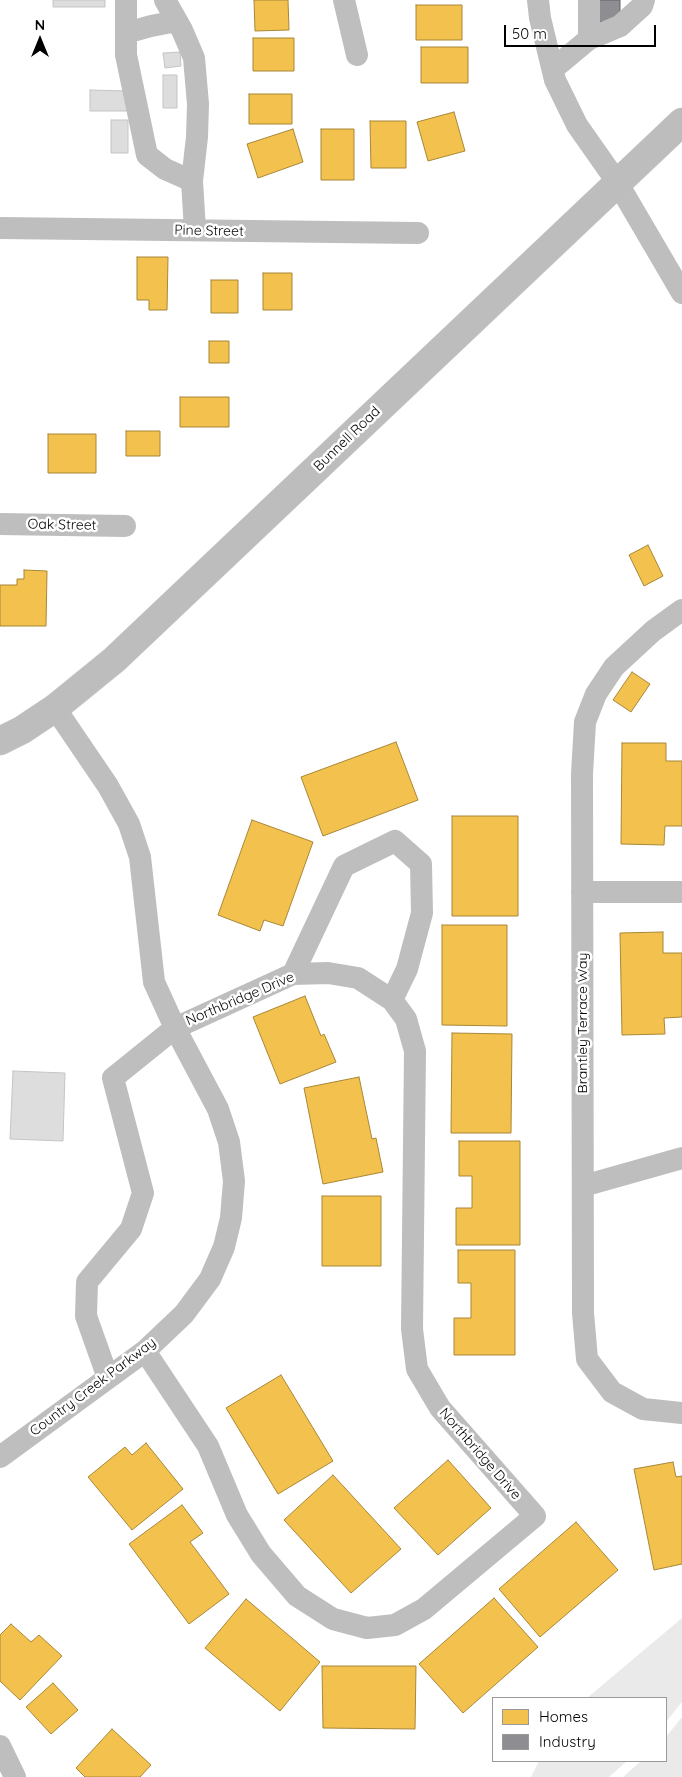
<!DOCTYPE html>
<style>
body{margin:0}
#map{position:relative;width:682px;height:1777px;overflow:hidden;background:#fff;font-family:Quicksand,sans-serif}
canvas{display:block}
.legend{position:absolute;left:492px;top:1697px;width:175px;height:65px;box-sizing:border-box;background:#fff;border:1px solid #999;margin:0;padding:6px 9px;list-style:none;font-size:15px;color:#000}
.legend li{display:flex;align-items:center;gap:10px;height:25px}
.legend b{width:25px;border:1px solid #999}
.north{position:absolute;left:15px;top:15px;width:50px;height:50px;-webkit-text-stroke:4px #fff;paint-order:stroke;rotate:0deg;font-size:14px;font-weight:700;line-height:20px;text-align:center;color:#000}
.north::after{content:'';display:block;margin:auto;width:18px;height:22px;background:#000;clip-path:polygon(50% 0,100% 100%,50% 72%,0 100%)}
.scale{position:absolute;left:504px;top:25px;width:152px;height:22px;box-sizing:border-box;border:2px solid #000;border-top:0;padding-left:6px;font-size:15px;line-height:18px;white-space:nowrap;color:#000;-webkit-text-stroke:4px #fff;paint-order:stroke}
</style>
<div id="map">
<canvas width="682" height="1777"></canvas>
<ul class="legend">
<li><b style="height:14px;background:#f2c14e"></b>Homes</li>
<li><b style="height:14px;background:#8d8d92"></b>Industry</li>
</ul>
<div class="north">N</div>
<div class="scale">50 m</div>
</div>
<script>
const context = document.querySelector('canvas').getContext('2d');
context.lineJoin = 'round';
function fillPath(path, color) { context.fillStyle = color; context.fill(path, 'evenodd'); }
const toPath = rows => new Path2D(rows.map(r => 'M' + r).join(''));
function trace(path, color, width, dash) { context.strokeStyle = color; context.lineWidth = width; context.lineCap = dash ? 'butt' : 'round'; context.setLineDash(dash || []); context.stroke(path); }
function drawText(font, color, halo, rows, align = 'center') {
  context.font = font + ' Quicksand,sans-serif'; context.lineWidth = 5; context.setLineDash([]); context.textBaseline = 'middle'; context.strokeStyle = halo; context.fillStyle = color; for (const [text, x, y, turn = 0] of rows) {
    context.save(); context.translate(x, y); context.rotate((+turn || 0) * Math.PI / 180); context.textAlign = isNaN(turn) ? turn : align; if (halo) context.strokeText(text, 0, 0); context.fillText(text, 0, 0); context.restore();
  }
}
const green = toPath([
 [682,1618,682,1702,666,1722,666,1698,587,1698],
 [682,1717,682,1777,623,1777,641,1761,666,1761,666,1737],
 [539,1761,627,1761,609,1777,531,1777]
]);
const homes = toPath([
 [254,0,288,0,289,30,255,31,254,0],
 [416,5,462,5,462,40,416,40,416,5],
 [253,38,294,38,294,71,253,71,253,38],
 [421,47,468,47,468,83,421,83,421,47],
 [249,94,292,94,292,124,249,124,249,94],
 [454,112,465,151,428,161,417,122,454,112],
 [370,121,406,121,406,168,371,168,370,121],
 [293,129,303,162,258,178,247,144,293,129],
 [321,129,354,129,354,180,321,180,321,129],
 [137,257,168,257,167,310,149,310,149,300,137,300,137,257],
 [263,273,292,273,292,310,263,310,263,273],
 [211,280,238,280,238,313,211,313,211,280],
 [209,341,229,341,229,363,209,363,209,341],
 [180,397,229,397,229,427,180,427,180,397],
 [126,431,160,431,160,456,126,456,126,431],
 [48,434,96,434,96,473,48,473,48,434],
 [648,545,663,576,644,586,629,555,648,545],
 [24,570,47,571,46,626,0,626,0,585,17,585,17,579,24,579,24,570],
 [632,672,650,684,631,712,613,700,632,672],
 [396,742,418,800,323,836,301,777,396,742],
 [622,743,666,743,666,761,682,761,682,826,665,826,664,845,621,844,622,743],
 [452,816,518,816,518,916,452,916,452,816],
 [252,820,313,842,283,926,264,920,260,931,218,915,252,820],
 [442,925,507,925,507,1026,442,1025,442,925],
 [663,932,663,953,682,953,682,1017,664,1018,665,1034,622,1035,620,933,663,932],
 [305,996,321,1036,324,1034,336,1062,280,1084,253,1017,305,996],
 [452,1033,512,1034,511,1133,451,1133,452,1033],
 [359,1077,372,1139,376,1138,383,1172,323,1184,304,1088,359,1077],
 [459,1141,520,1141,520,1245,456,1245,456,1208,472,1208,472,1176,459,1176,459,1141],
 [322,1196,381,1196,381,1266,322,1266,322,1196],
 [458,1250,515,1250,515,1355,454,1355,454,1318,471,1318,471,1283,458,1283,458,1250],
 [281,1375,333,1461,278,1494,226,1408,281,1375],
 [146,1443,183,1489,132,1530,88,1477,125,1447,132,1455,146,1443],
 [448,1460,491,1508,438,1555,394,1508,448,1460],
 [673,1462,676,1477,682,1476,682,1564,654,1570,634,1469,673,1462],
 [333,1475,401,1549,351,1593,284,1520,333,1475],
 [182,1505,203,1533,190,1542,229,1594,189,1624,129,1544,182,1505],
 [576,1522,618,1570,540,1637,499,1589,576,1522],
 [494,1598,538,1647,463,1713,419,1664,494,1598],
 [246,1599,320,1662,280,1711,205,1648,246,1599],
 [11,1624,31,1642,39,1635,62,1656,20,1700,0,1681,0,1635,11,1624],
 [322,1666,416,1666,415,1729,323,1728,322,1666],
 [53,1683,78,1710,51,1734,26,1707,53,1683],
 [112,1729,151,1765,140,1777,85,1777,76,1768,112,1729]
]);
const industry = toPath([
 [598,0,620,0,620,22,598,22,598,0]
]);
const building = toPath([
 [53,0,105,0,105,7,53,7,53,0],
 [180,52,181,66,165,68,163,53,180,52],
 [163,75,177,75,177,108,163,108,163,75],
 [90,90,128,91,127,111,90,111,90,90],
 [111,120,128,120,128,153,111,153,111,120],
 [13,1071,65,1073,63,1141,10,1139,13,1071]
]);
const minor = toPath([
 [126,0,126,55,147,155,165,169,192,181],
 [165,0,182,30,194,58,198,104,197,137,192,181,195,230],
 [344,0,357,55],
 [538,0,540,18,555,80,577,125,617,182,682,293],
 [126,33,151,26,177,21],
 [589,39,620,26,642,6,644,0],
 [553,69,589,39,589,0],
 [0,228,418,233],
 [0,524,125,526],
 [682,610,653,631,614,667,596,694,585,722,582,774,583,1313,587,1359,612,1392,643,1409,682,1413],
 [582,892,682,892],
 [293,974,344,866,395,841,421,864,422,913,407,969,392,1000],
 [583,1186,682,1158],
 [108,1378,86,1316,87,1282,131,1229,143,1193,113,1078,175,1028,293,974,328,973,358,978,392,1000,406,1019,415,1051,412,1329,417,1369,440,1408,535,1516,424,1609,395,1625,367,1628,333,1619,297,1596,261,1554,237,1515,208,1446,145,1351],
 [0,1457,145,1351,184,1314,210,1279,224,1247,231,1218,234,1181,229,1142,218,1109,175,1028,154,982,140,857,129,824,108,786,55,708],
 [0,1746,15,1777]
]);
const major = toPath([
 [0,741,22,730,55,708,114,660,682,122]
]);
const streetNames = [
 ["Pine Street",209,231,1],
 ["Bunnell Road",347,439,-44],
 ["Oak Street",62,525,1],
 ["Northbridge Drive",240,999,-23],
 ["Brantley Terrace Way",583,1023,-90],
 ["Country Creek Parkway",93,1387,-37],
 ["Northbridge Drive",480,1454,49]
];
fillPath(green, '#eaeaea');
fillPath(homes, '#f2c14e');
trace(homes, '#a98737', 1);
fillPath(industry, '#8d8d92');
trace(industry, '#636366', 1);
fillPath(building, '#ddd');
trace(building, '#c5c5c5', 1);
trace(major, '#dbdbdb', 29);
trace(minor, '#bebebe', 22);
trace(major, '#bdbdbd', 28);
drawText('14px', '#000', '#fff', streetNames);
</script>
